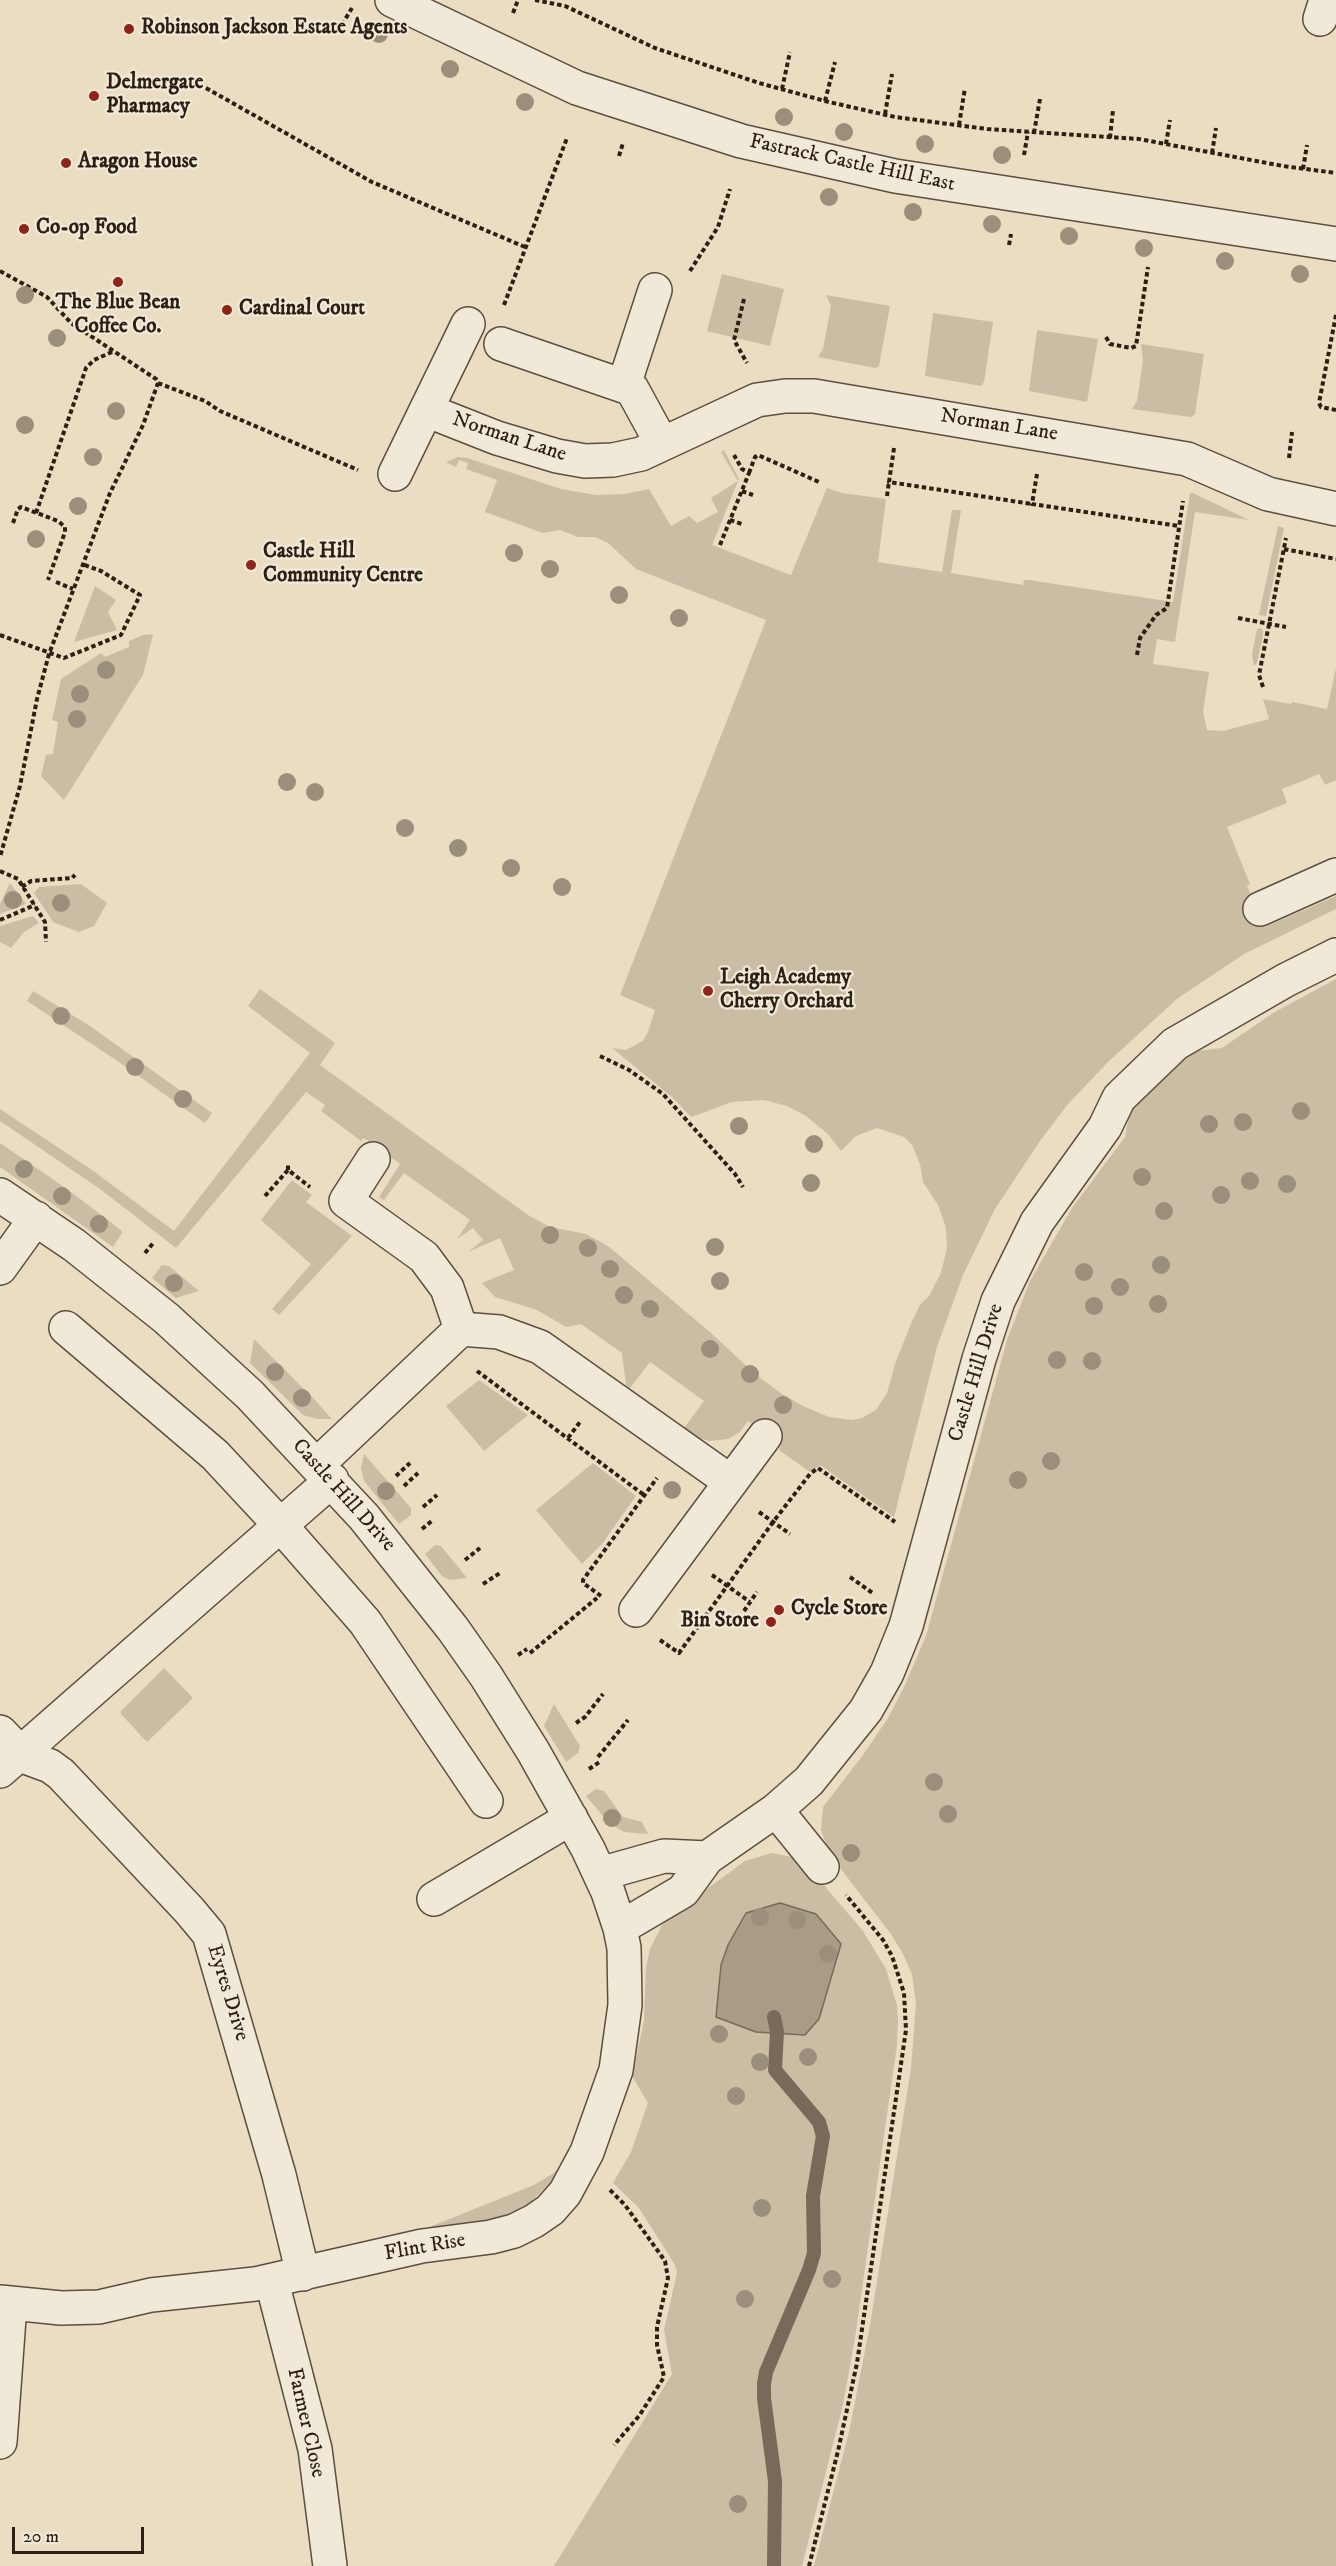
<!DOCTYPE html>
<style>
body{margin:0}
#map{position:relative;width:1336px;height:2566px;overflow:hidden;background:#eaddc2;font-family:"IM FELL DW Pica",serif}
canvas{display:block}
.scale{position:absolute;left:12px;top:2527px;width:132px;height:27px;box-sizing:border-box;border:3px solid #2c1f14;border-top:0;padding-left:8px;font-size:18px;line-height:21px;white-space:nowrap;color:#2c1f14;-webkit-text-stroke:4px #f1e9d7;paint-order:stroke}
</style>
<div id="map">
<canvas width="1336" height="2566"></canvas>
<div class="scale">20 m</div>
</div>
<script>
const context = document.querySelector('canvas').getContext('2d');
context.lineJoin = 'round';
function fillPath(path, color) { context.fillStyle = color; context.fill(path, 'evenodd'); }
const toPath = rows => new Path2D(rows.map(r => 'M' + r).join(''));
function trace(path, color, width, dash) { context.strokeStyle = color; context.lineWidth = width; context.lineCap = dash ? 'butt' : 'round'; context.setLineDash(dash || []); context.stroke(path); }
function drawText(font, color, halo, rows, align = 'center') {
  context.font = font + ' "IM FELL DW Pica",serif'; context.lineWidth = 4.5; context.setLineDash([]); context.textBaseline = 'middle'; context.strokeStyle = halo; context.fillStyle = color; for (const [text, x, y, turn = 0] of rows) {
    context.save(); context.translate(x, y); context.rotate((+turn || 0) * Math.PI / 180); context.textAlign = isNaN(turn) ? turn : align; if (halo) context.strokeText(text, 0, 0); context.fillText(text, 0, 0); context.restore();
  }
}
const green = toPath([
 [722,274,784,289,770,346,707,331],
 [826,295,890,306,879,366,875,368,818,357,823,349,831,306],
 [933,313,993,322,984,382,981,386,925,376],
 [1037,330,1098,339,1087,402,1029,391],
 [1141,344,1204,354,1195,414,1191,417,1132,409,1137,401,1143,360],
 [724,450,739,479,712,545,791,575,827,488,842,493,886,499,878,562,942,572,952,510,961,510,951,573,1023,585,1024,580,1029,580,1173,602,1190,493,1193,493,1249,520,1195,512,1175,642,1157,639,1153,664,1209,672,1203,712,1207,730,1223,731,1269,719,1263,699,1291,704,1292,702,1327,709,1336,668,1336,780,1325,785,1319,774,1300,782,1282,789,1287,803,1227,827,1250,884,1247,886,1265,927,1336,896,1336,909,1244,954,1178,998,1108,1062,1068,1104,1040,1141,995,1209,963,1275,937,1347,894,1517,820,1465,810,1472,779,1450,781,1445,748,1421,740,1432,728,1439,709,1441,696,1437,684,1428,704,1401,650,1362,630,1388,626,1385,622,1353,581,1324,566,1327,537,1310,495,1297,482,1283,514,1270,500,1238,468,1252,483,1240,473,1228,457,1239,470,1220,404,1173,384,1200,379,1197,400,1164,364,1138,361,1141,321,1111,325,1105,306,1092,176,1248,100,1189,0,1121,0,1109,92,1170,174,1231,310,1053,248,1006,260,989,335,1043,320,1065,528,1215,550,1227,586,1234,608,1246,711,1333,755,1374,782,1394,803,1406,829,1417,852,1420,862,1418,876,1410,887,1393,895,1364,912,1321,920,1305,929,1296,941,1273,947,1248,946,1228,938,1205,923,1182,920,1164,912,1145,904,1137,877,1128,856,1136,841,1151,828,1134,806,1116,787,1106,764,1100,732,1102,691,1117,673,1098,612,1048,626,1050,643,1041,648,1032,655,1010,620,995,766,620,636,569,608,543,595,537,578,537,560,530,543,533,485,512,497,480,466,469,468,463,459,460,456,467,446,462,458,457,467,458,561,489,596,495,625,494,649,489,671,526,689,516,697,523,718,512,711,498,738,481,721,452],
 [1278,526,1284,528,1266,616,1259,615],
 [95,586,116,600,108,612,117,630,74,642],
 [1261,628,1263,631,1262,640,1257,663,1254,666,1252,654,1257,629],
 [153,634,143,675,64,800,41,776,46,755,53,754,58,722,52,720,61,679,101,653,105,657,129,647,129,641,143,635],
 [10,883,26,904,0,914,0,904],
 [81,884,107,903,94,926,79,932,53,922,34,893,39,887],
 [33,916,39,923,24,932,11,948,0,942,0,926],
 [1336,979,1336,2566,814,2566,849,2432,870,2325,911,2068,916,2004,912,1974,903,1954,891,1934,830,1855,821,1830,823,1807,863,1755,888,1718,904,1687,926,1636,1007,1340,1030,1281,1072,1208,1125,1137,1132,1099,1181,1053,1222,1048,1273,1013],
 [33,991,90,1026,212,1113,205,1123,116,1060,27,1001],
 [0,1143,67,1189,121,1230,122,1233,113,1247,0,1167],
 [292,1180,312,1195,306,1202,352,1236,279,1315,272,1309,311,1264,261,1220],
 [162,1265,169,1266,199,1291,176,1298,152,1278],
 [254,1339,315,1400,332,1419,317,1419,303,1415,250,1363],
 [479,1380,528,1415,484,1451,446,1406],
 [364,1454,411,1508,411,1515,399,1524,364,1481,361,1468],
 [593,1463,636,1496,602,1544,582,1564,536,1510],
 [435,1545,441,1546,467,1578,450,1580,442,1576,425,1554],
 [164,1668,193,1698,147,1742,121,1714,121,1711],
 [554,1704,580,1746,578,1753,566,1762,544,1726],
 [596,1789,604,1791,623,1817,642,1822,648,1834,624,1832,609,1823,586,1796],
 [772,1853,792,1857,811,1870,863,1931,886,1969,897,2005,898,2019,897,2045,855,2338,843,2405,802,2566,554,2566,672,2374,664,2330,677,2273,675,2265,639,2208,613,2183,631,2152,648,2103,632,2076,644,2021,646,1967,650,1949,662,1925,677,1911,745,1861],
 [565,2161,550,2183,532,2201,512,2213,488,2221,447,2225,422,2230,534,2185,554,2173]
]);
const water = toPath([
 [780,1903,816,1914,841,1944,819,2019,805,2035,756,2032,716,2017,721,1965,728,1945,746,1913,780,1903]
]);
const stream = toPath([
 [774,2566,775,2481,764,2398,764,2384,766,2372,809,2270,814,2253,813,2196,823,2136,819,2122,775,2070,777,2032,774,2017]
]);
const path = toPath([
 [535,0,565,6,655,48,759,83,829,102,895,117,987,129,1139,139,1283,166,1336,173],
 [513,13,518,0],
 [338,31,352,8],
 [206,88,372,182,525,247],
 [782,89,790,52],
 [825,101,835,62],
 [885,114,892,74],
 [959,125,965,88],
 [1034,133,1040,99],
 [1110,138,1113,110],
 [1166,144,1170,120],
 [1212,153,1216,128],
 [1024,155,1028,132],
 [619,156,623,143],
 [1303,169,1307,145],
 [1009,245,1011,234],
 [0,271,47,297,71,323,156,379,158,383,143,425,110,493,49,654,37,699,20,786,0,857],
 [690,271,718,227,730,189],
 [744,299,734,340,747,363],
 [504,305,567,138],
 [1336,315,1319,403,1321,407,1336,410],
 [1106,337,1110,344,1131,348,1136,346,1148,267],
 [158,383,205,401,220,411,358,470],
 [894,448,889,482,1032,504],
 [1289,458,1292,432],
 [749,473,755,457,758,455,819,482],
 [1037,474,1032,504,1179,526],
 [742,491,753,495],
 [887,496,889,482],
 [36,513,86,368,94,360,114,351],
 [730,520,742,524],
 [13,523,18,509,21,507,58,521,65,527,65,532,48,580],
 [720,545,749,473,742,469,734,455],
 [1284,549,1336,559],
 [56,582,73,589],
 [1238,618,1286,627],
 [0,635,64,658,121,635,140,595,101,571,82,564],
 [1137,655,1140,638,1156,615,1167,608,1183,501],
 [1263,687,1259,675,1286,538],
 [0,871,18,879,45,922,46,942],
 [22,887,31,881,72,878,75,875],
 [0,920,35,905],
 [600,1056,629,1070,663,1094,735,1174,743,1187],
 [288,1170,288,1164],
 [265,1196,288,1170,310,1187],
 [145,1253,154,1242],
 [477,1371,644,1495],
 [568,1438,580,1422],
 [396,1476,410,1463],
 [404,1486,418,1473],
 [423,1507,437,1495],
 [759,1512,790,1534],
 [422,1529,433,1520],
 [465,1560,480,1548],
 [712,1575,750,1602],
 [850,1577,874,1594],
 [483,1584,500,1573],
 [601,1596,583,1583,583,1580,657,1478],
 [744,1611,757,1592],
 [660,1640,679,1653,773,1522,810,1474,818,1468,895,1522],
 [530,1653,597,1598],
 [518,1655,527,1649],
 [576,1723,585,1717,603,1694],
 [598,1757,628,1720],
 [589,1769,601,1761],
 [610,2190,625,2205,665,2261,668,2278,657,2327,657,2345,664,2377,639,2416,614,2445],
 [809,2566,838,2451,857,2363,906,2030,904,1993,892,1956,883,1940,846,1895]
]);
const minor = toPath([
 [392,0,577,88,741,141,895,176,1336,244],
 [1320,19,1326,0],
 [501,344,632,389,662,444],
 [624,385,655,290],
 [426,410,497,438,557,456,585,461,613,460,641,454,757,400,785,396,814,396,1187,459,1268,494,1336,509],
 [395,474,468,324],
 [1260,909,1336,875],
 [373,1159,346,1201,424,1257,447,1288,461,1329,499,1332,540,1347,731,1482],
 [0,1195,74,1245,166,1318,250,1395,364,1517,453,1629,486,1676,533,1751,588,1849,608,1892,620,1928,624,1948,625,2005,616,2070,587,2152,565,2193,550,2210,534,2221,514,2231,491,2237,422,2246,255,2284,151,2295,99,2307,61,2308,0,2302],
 [0,1268,36,1218],
 [66,1328,215,1455,281,1526,365,1622,486,1801],
 [317,1465,461,1329],
 [636,1610,765,1436],
 [0,1732,23,1756,50,1766,61,1774,189,1910,209,1934,279,2175,303,2274],
 [0,1771,332,1480],
 [776,1810,822,1867],
 [600,1874,664,1856,707,1858],
 [434,1899,571,1818],
 [620,1928,683,1891,707,1858,776,1810,809,1781,866,1710,887,1673,906,1626,979,1359,998,1301,1037,1222,1105,1127,1119,1098,1175,1044,1286,980,1336,955],
 [272,2282,315,2449,330,2566],
 [0,2442,10,2304]
]);
const trees = [
 [379,34],
 [450,69],
 [525,102],
 [784,117],
 [844,132],
 [925,144],
 [1002,155],
 [829,197],
 [913,212],
 [992,224],
 [1069,236],
 [1144,248],
 [1225,261],
 [1300,274],
 [25,295],
 [57,338],
 [116,411],
 [25,425],
 [93,457],
 [78,506],
 [36,539],
 [514,553],
 [550,569],
 [619,595],
 [679,618],
 [106,670],
 [80,694],
 [77,719],
 [287,782],
 [315,792],
 [405,828],
 [458,848],
 [511,868],
 [562,887],
 [13,900],
 [61,903],
 [61,1016],
 [135,1067],
 [183,1099],
 [1301,1111],
 [1243,1122],
 [1209,1124],
 [739,1126],
 [814,1144],
 [24,1169],
 [1142,1177],
 [1250,1181],
 [811,1183],
 [1287,1184],
 [1221,1195],
 [62,1196],
 [1164,1211],
 [99,1224],
 [550,1235],
 [715,1247],
 [588,1248],
 [1161,1265],
 [610,1269],
 [1084,1272],
 [720,1281],
 [174,1283],
 [1120,1287],
 [624,1295],
 [1158,1304],
 [1094,1306],
 [650,1309],
 [710,1349],
 [1057,1360],
 [1092,1361],
 [275,1372],
 [750,1374],
 [302,1398],
 [783,1405],
 [1051,1461],
 [1018,1480],
 [672,1490],
 [386,1491],
 [934,1782],
 [948,1814],
 [612,1818],
 [851,1853],
 [760,1917],
 [797,1920],
 [828,1954],
 [719,2034],
 [808,2057],
 [760,2062],
 [736,2096],
 [762,2208],
 [832,2279],
 [745,2299],
 [738,2504]
];
const markers = [
 [129,29,6,"#8f2418"],
 [94,96,6,"#8f2418"],
 [66,163,6,"#8f2418"],
 [24,229,6,"#8f2418"],
 [118,282,6,"#8f2418"],
 [227,310,6,"#8f2418"],
 [251,565,6,"#8f2418"],
 [708,991,6,"#8f2418"],
 [779,1610,6,"#8f2418"],
 [771,1622,6,"#8f2418"]
];
const poiNames = [
 ["Robinson Jackson Estate Agents",141,29],
 ["Delmergate",106,84],
 ["Pharmacy",106,108],
 ["Aragon House",78,163],
 ["Co-op Food",36,229],
 ["The Blue Bean",118,304,"center"],
 ["Coffee Co.",118,328,"center"],
 ["Cardinal Court",239,310],
 ["Castle Hill",263,553],
 ["Community Centre",263,577],
 ["Leigh Academy",720,979],
 ["Cherry Orchard",720,1003],
 ["Cycle Store",791,1610],
 ["Bin Store",759,1622,"right"]
];
const streetNames = [
 ["Fastrack Castle Hill East",852,164,12],
 ["Norman Lane",999,426,9],
 ["Norman Lane",509,438,18],
 ["Castle Hill Drive",977,1373,-73],
 ["Castle Hill Drive",343,1496,48],
 ["Eyres Drive",227,1993,73],
 ["Flint Rise",425,2248,-10],
 ["Farmer Close",305,2423,77]
];
fillPath(green, '#cabda4');
fillPath(water, '#a99c87');
trace(water, '#776a59', 1.5);
trace(stream, '#776a59', 14);
trace(minor, '#5c4e40', 36);
trace(path, '#2c1f14', 4, [4.5, 3]);
trace(minor, '#f1e9d7', 33);
context.fillStyle = '#9b8e7a';
for (const [x, y] of trees) { context.beginPath(); context.arc(x, y, 9, 0, 2 * Math.PI); context.fill(); }
for (const [x, y, r, color] of markers) { const dot = new Path2D(); dot.arc(x, y, r, 0, 2 * Math.PI); context.fillStyle = color; context.fill(dot); trace(dot, '#f1e9d7', 2); }
drawText('bold 21px', '#2c1f14', '#f1e9d7', poiNames, 'left');
drawText('21px', '#2c1f14', '#f1e9d7', streetNames);
</script>
